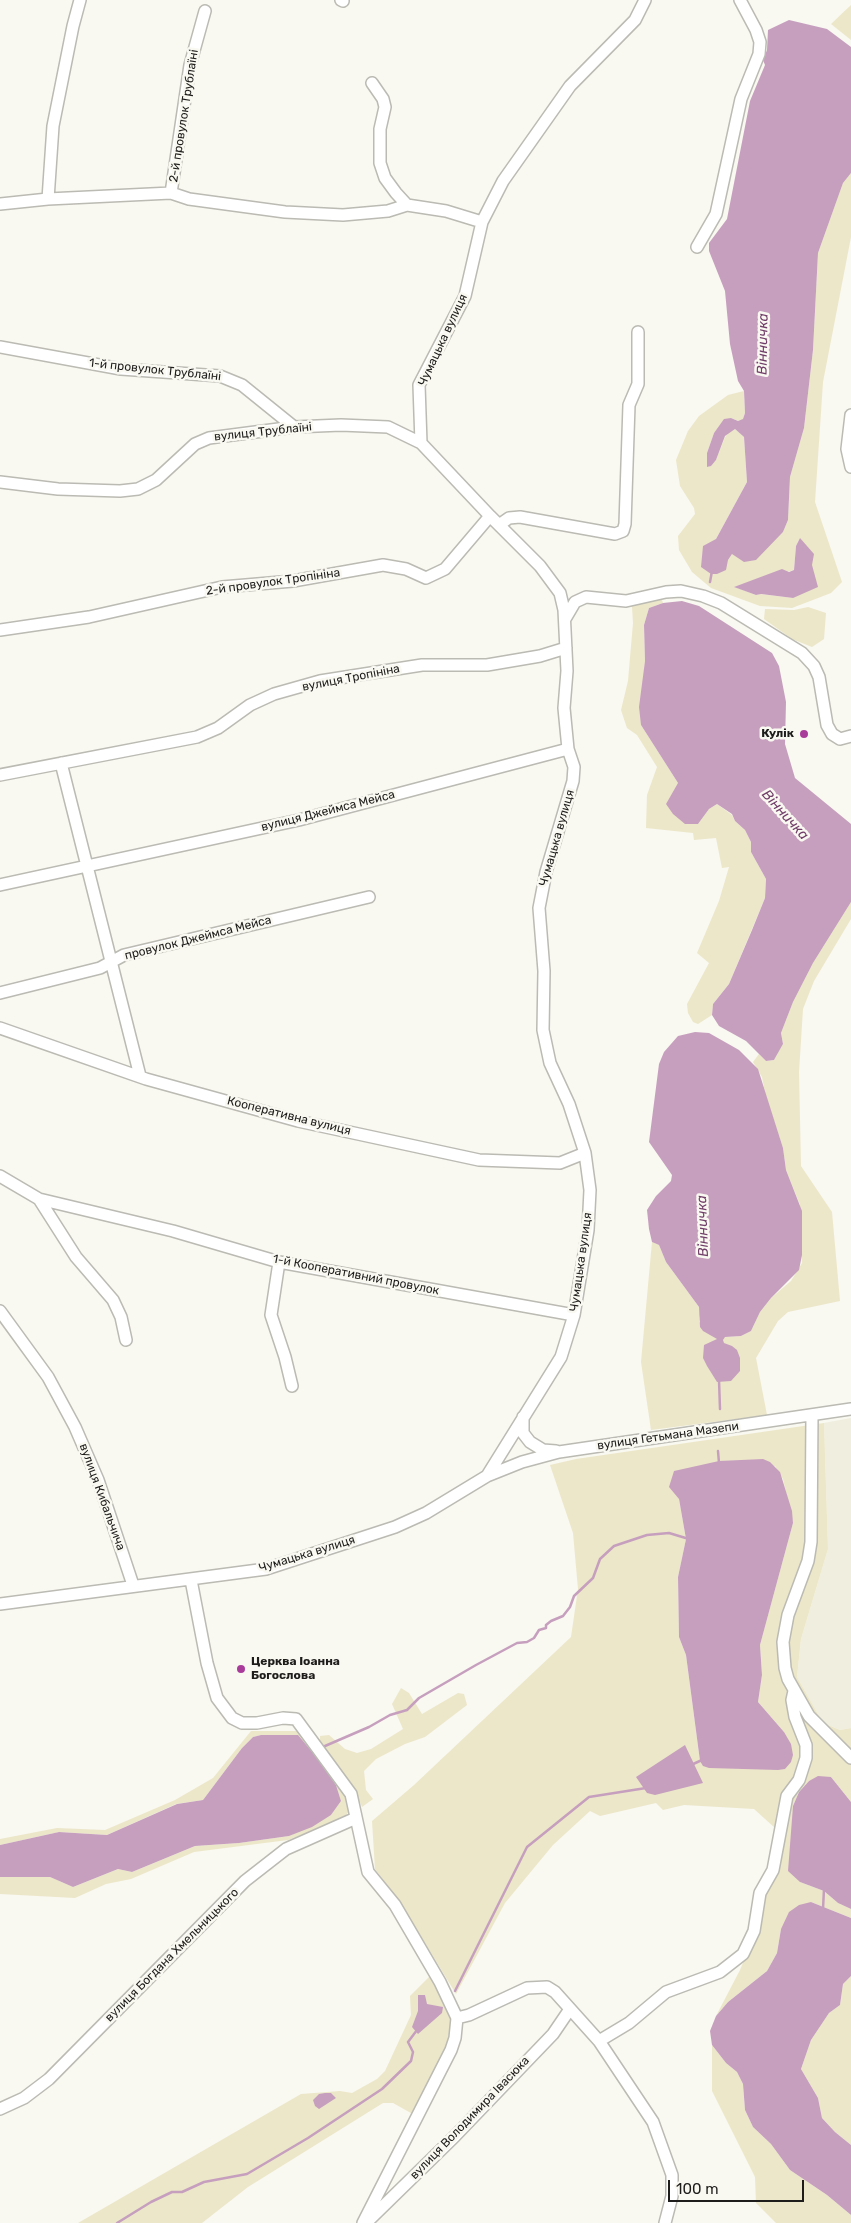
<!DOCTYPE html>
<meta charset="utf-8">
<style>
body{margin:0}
#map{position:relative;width:851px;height:2223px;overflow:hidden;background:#f9f8f1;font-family:Rubik,sans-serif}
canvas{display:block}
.scale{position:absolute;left:668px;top:2180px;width:136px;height:22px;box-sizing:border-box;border:2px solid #1e1d1b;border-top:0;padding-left:6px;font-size:15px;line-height:18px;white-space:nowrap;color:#1e1d1b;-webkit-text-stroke:4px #f9f8f1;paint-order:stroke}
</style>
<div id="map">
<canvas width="851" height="2223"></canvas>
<div class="scale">100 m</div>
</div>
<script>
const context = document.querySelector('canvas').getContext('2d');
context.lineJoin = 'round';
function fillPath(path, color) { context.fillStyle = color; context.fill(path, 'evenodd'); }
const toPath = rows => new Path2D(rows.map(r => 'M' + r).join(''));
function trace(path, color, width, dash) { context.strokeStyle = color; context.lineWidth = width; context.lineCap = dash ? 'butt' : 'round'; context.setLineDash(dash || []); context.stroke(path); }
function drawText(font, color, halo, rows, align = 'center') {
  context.font = font + ' Rubik,sans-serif'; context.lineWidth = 5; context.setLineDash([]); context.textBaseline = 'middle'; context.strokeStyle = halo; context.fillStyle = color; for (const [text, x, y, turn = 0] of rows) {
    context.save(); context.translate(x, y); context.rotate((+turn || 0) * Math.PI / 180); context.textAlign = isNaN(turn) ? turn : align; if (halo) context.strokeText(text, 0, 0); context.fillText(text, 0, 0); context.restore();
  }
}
const built = toPath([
 [851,1418,851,1728,840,1730,823,1723,797,1677,801,1639,828,1549,824,1423]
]);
const green = toPath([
 [851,5,851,40,831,24],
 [851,173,851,237,823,382,815,502,842,582,831,593,792,608,760,606,711,588,692,572,679,550,678,536,695,514,694,508,680,486,676,460,688,431,699,416,728,395,744,391,745,413,743,420,738,421,731,418,714,433,707,453,708,467,716,460,725,437,729,432,735,429,744,437,747,482,716,539,728,560,732,554,769,545,783,532,788,520,790,477,804,428,813,350,818,253,843,183],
 [800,538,793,598,760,594,756,595,735,587,794,570,796,546],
 [660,594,663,603,649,608,644,625,645,661,641,725,678,783,698,824,709,809,717,804,732,815,735,821,745,830,751,842,751,852,766,879,765,898,729,984,713,1004,712,1015,698,1024,693,1022,688,1013,687,1004,709,963,697,953,719,901,729,867,722,868,716,838,694,840,693,833,646,828,647,795,657,767,637,735,627,728,621,710,628,681,633,623,632,607,626,601],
 [808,607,826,613,824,639,812,647,792,639,764,619,765,609,794,610],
 [851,902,851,919,814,981,803,1009,799,1072,801,1166,832,1212,840,1301,788,1312,778,1321,756,1358,767,1415,651,1430,641,1362,652,1242,659,1245,666,1262,699,1307,700,1314,699,1322,724,1337,741,1336,751,1331,760,1312,771,1298,791,1281,802,1263,800,1205,786,1170,783,1148,765,1093,762,1077,753,1062,759,1054,766,1061,774,1060,783,1044,781,1033,793,1002,813,963],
 [824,1423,828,1549,801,1639,797,1677,823,1723,840,1730,851,1728,851,1802,831,1777,809,1781,799,1792,793,1806,800,1882,824,1891,838,1903,851,1909,851,1918,811,1902,781,1929,777,1953,767,1971,728,2002,716,2016,740,1970,756,1932,763,1895,785,1837,754,1809,684,1805,663,1810,656,1803,600,1816,590,1811,553,1845,505,1903,456,1994,400,1902,375,1869,372,1821,414,1785,571,1637,578,1589,573,1533,550,1465,576,1459],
 [775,1466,783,1479,793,1523,760,1645,762,1675,758,1702,784,1732,700,1761,686,1655,679,1637,678,1577,686,1539,679,1499],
 [401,1688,409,1693,422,1714,458,1693,464,1694,467,1705,425,1737,405,1744,376,1759,364,1771,366,1790,373,1799,362,1807,356,1793,320,1744,320,1736,329,1735,345,1749,357,1753,371,1749,403,1729,392,1704],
 [251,1731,299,1731,346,1796,350,1810,343,1819,288,1840,194,1852,131,1879,106,1884,75,1898,0,1894,0,1877,50,1877,73,1887,118,1869,132,1872,195,1846,239,1843,289,1836,331,1815,341,1801,336,1785,314,1754,298,1736,261,1735,253,1737,242,1748,203,1800,176,1804,107,1835,59,1832,0,1845,0,1839,57,1828,105,1830,175,1800,213,1778],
 [434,1972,456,2026,418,2117,393,2103,383,2103,248,2187,202,2223,78,2223,301,2094,340,2091,352,2093,377,2079,385,2071,411,2015,410,1996],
 [851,1976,851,2145,835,2132,822,2118,818,2098,801,2069,811,2040,829,2013,840,2005,843,1984],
 [712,2045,726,2063,737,2072,743,2084,745,2110,753,2127,771,2144,790,2170,827,2195,851,2215,851,2223,776,2223,756,2203,755,2177,712,2091]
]);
const water = toPath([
 [789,20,827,29,851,47,851,173,843,183,818,253,813,350,804,428,790,477,788,520,783,532,756,560,744,562,732,554,728,560,726,570,717,574,711,574,701,567,703,546,716,539,747,482,744,437,735,429,725,436,716,460,711,466,707,467,707,453,714,433,724,419,731,418,738,421,743,419,745,413,744,391,738,381,730,344,725,291,709,251,709,243,727,219,750,101,765,65,763,60,767,50,768,30],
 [800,538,814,554,812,565,818,587,793,598,761,594,756,595,734,587,782,569,789,572,794,570,796,546],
 [682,601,699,606,772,653,779,666,786,702,785,744,795,778,851,824,851,902,813,963,793,1002,781,1033,783,1044,774,1060,766,1061,746,1041,719,1026,712,1015,713,1004,729,984,752,930,765,898,766,879,751,852,751,842,745,830,735,821,732,814,717,804,709,809,698,824,685,824,673,814,666,804,678,783,641,725,639,707,645,661,644,625,649,608,663,603],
 [695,1032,709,1033,739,1050,758,1069,783,1148,786,1170,802,1211,802,1255,799,1270,771,1298,760,1312,751,1331,741,1336,725,1337,723,1340,724,1343,732,1346,737,1350,740,1358,740,1371,731,1381,717,1382,707,1366,703,1358,704,1345,717,1339,703,1331,700,1327,699,1307,666,1262,659,1245,652,1242,649,1229,647,1210,656,1196,671,1181,672,1175,649,1142,659,1064,664,1052,678,1036],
 [763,1459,770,1462,780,1472,792,1511,793,1523,760,1645,762,1675,758,1702,784,1732,791,1744,793,1755,791,1762,785,1769,778,1770,709,1768,703,1766,700,1761,686,1655,679,1637,678,1577,686,1539,679,1499,669,1487,674,1471,719,1461],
 [261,1735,298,1735,314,1754,336,1785,341,1801,331,1815,312,1827,289,1836,239,1843,195,1846,132,1872,118,1869,73,1887,50,1877,0,1877,0,1845,59,1832,107,1835,177,1804,203,1800,242,1748,253,1737],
 [685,1745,703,1783,655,1795,647,1793,636,1777],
 [818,1776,831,1777,851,1802,851,1909,838,1903,824,1891,800,1882,788,1871,793,1806,799,1792,809,1781],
 [811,1902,851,1918,851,1976,843,1984,840,2005,829,2013,811,2040,801,2069,818,2098,822,2118,835,2132,851,2145,851,2215,827,2195,790,2170,771,2144,753,2127,745,2110,743,2084,737,2072,726,2063,712,2045,710,2031,716,2016,728,2002,767,1971,777,1953,781,1929,789,1912,799,1905],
 [418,1995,425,1995,427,2004,443,2007,442,2013,418,2034,412,2027,418,2011],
 [325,2093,331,2093,336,2098,319,2109,315,2106,313,2100,319,2094]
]);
const stream = toPath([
 [710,582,712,571],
 [719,1380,720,1409],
 [718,1451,719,1463],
 [325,1746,369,1727,390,1715,407,1710,419,1698,476,1665,517,1643,527,1642,534,1638,539,1630,546,1628,546,1625,551,1621,563,1616,570,1607,574,1596,593,1578,600,1559,614,1546,647,1535,669,1533,689,1539],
 [691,1765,702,1760],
 [823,1909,824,1889],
 [455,1991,527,1847,589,1797,646,1788],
 [117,2223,151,2202,172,2192,182,2192,204,2182,247,2174,308,2138,382,2089,411,2061,413,2052,408,2042,417,2030]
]);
const minor = toPath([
 [341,0,343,1],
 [372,83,383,99,385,107,380,129,380,163,385,178,396,193,407,205,446,211,482,222],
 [171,193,190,65,205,11],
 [48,199,53,126,73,26,80,0],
 [0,204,48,199,171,193,189,199,285,212,343,215,388,211,407,205],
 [697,247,716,214,741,99,759,54,760,42,756,30,740,0],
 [0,347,121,369,220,376,242,385,294,427],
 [851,415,847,449,851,467],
 [0,482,58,489,120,491,138,489,156,480,195,444,209,438,294,427,341,425,388,427,421,443],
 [499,525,509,518,520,517,615,534,623,531,625,524,629,405,638,384,638,332],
 [565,619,575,602,586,597,626,601,666,592,681,591,703,596,721,603,802,653,814,666,819,677,827,725,832,734,840,739,851,736],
 [0,630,89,617,222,587,293,581,383,565,406,569,426,578,445,569,490,516],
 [61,763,140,1076],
 [0,775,197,737,218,728,250,705,274,694,320,681,422,665,487,665,540,656,566,648],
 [0,885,299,820,568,749],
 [0,993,100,968,124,955,369,897],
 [0,1028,146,1079,298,1121,479,1160,560,1163,585,1153],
 [0,1176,39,1199,173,1231,279,1262,574,1315],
 [39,1199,76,1257,113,1300,121,1317,126,1340],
 [279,1262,271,1315,285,1357,292,1386],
 [0,1311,48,1377,75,1427,98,1480,133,1585],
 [812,1416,811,1542,808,1561,788,1615,783,1642,785,1668,788,1679,809,1716,851,1758],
 [523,1417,523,1433,530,1442,543,1450,556,1451],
 [487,1476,522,1462,559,1452,851,1409],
 [191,1580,207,1663,217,1698,232,1718,242,1723,257,1723,283,1718,296,1719,351,1794,368,1872,395,1905,440,1982,457,2018,455,2038,451,2050,363,2223],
 [0,1604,266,1569,395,1527,426,1513,487,1476,561,1357,574,1315,588,1230,590,1190,585,1153,569,1104,550,1063,543,1030,544,971,539,908,546,872,573,781,574,767,568,749,564,708,567,671,564,610,560,593,540,566,490,516,421,443,419,385,465,296,482,222,503,181,570,86,635,20,645,0],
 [457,2018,469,2015,527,1988,547,1987,555,1992,599,2041,653,2122,672,2175,672,2196,665,2223],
 [599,2041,629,2023,666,1992,720,1972,743,1954,754,1931,760,1893,773,1870,787,1796,799,1780,806,1758,806,1745,795,1717,792,1700,794,1691],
 [0,2109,24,2098,49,2079,245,1881,286,1849,356,1818],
 [367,2222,455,2136,553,2034,570,2009]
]);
const markers = [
 [804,734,5,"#a93c9b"],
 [241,1669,5,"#a93c9b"]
];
const streetNames = [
 ["2-й провулок Трублаїні",184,116,-81],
 ["Чумацька вулиця",443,340,-65],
 ["1-й провулок Трублаїні",155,370,6],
 ["вулиця Трублаїні",263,432,-6],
 ["2-й провулок Тропініна",273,582,-8],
 ["вулиця Тропініна",351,678,-11],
 ["вулиця Джеймса Мейса",328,811,-14],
 ["Чумацька вулиця",557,838,-74],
 ["провулок Джеймса Мейса",198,938,-14],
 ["Кооперативна вулиця",289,1116,14],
 ["Чумацька вулиця",581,1262,-82],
 ["1-й Кооперативний провулок",356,1275,11],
 ["вулиця Гетьмана Мазепи",668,1436,-8],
 ["вулиця Кибальчича",102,1497,70],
 ["Чумацька вулиця",307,1554,-17],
 ["вулиця Богдана Хмельницького",172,1955,-45],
 ["вулиця Володимира Івасюка",470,2118,-46]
];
const poiNames = [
 ["Кулік",794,734],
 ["Церква Іоанна",251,1662,"left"],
 ["Богослова",251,1676,"left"]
];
const waterNames = [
 ["Вінничка",763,344,-89],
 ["Вінничка",785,815,48],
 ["Вінничка",703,1226,-92]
];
fillPath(built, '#f0eede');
fillPath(green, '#ece7c9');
fillPath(water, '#c69fbe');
trace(stream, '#c69fbe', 2.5);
trace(minor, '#bbbab3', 14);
trace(minor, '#fff', 11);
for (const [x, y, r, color] of markers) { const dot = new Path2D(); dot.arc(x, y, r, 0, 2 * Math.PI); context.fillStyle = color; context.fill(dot); trace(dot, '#f9f8f1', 2); }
drawText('12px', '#1e1d1b', '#f9f8f1', streetNames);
drawText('bold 12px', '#1e1d1b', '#f9f8f1', poiNames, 'right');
drawText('italic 14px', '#713e69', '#f9f8f1', waterNames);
</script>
